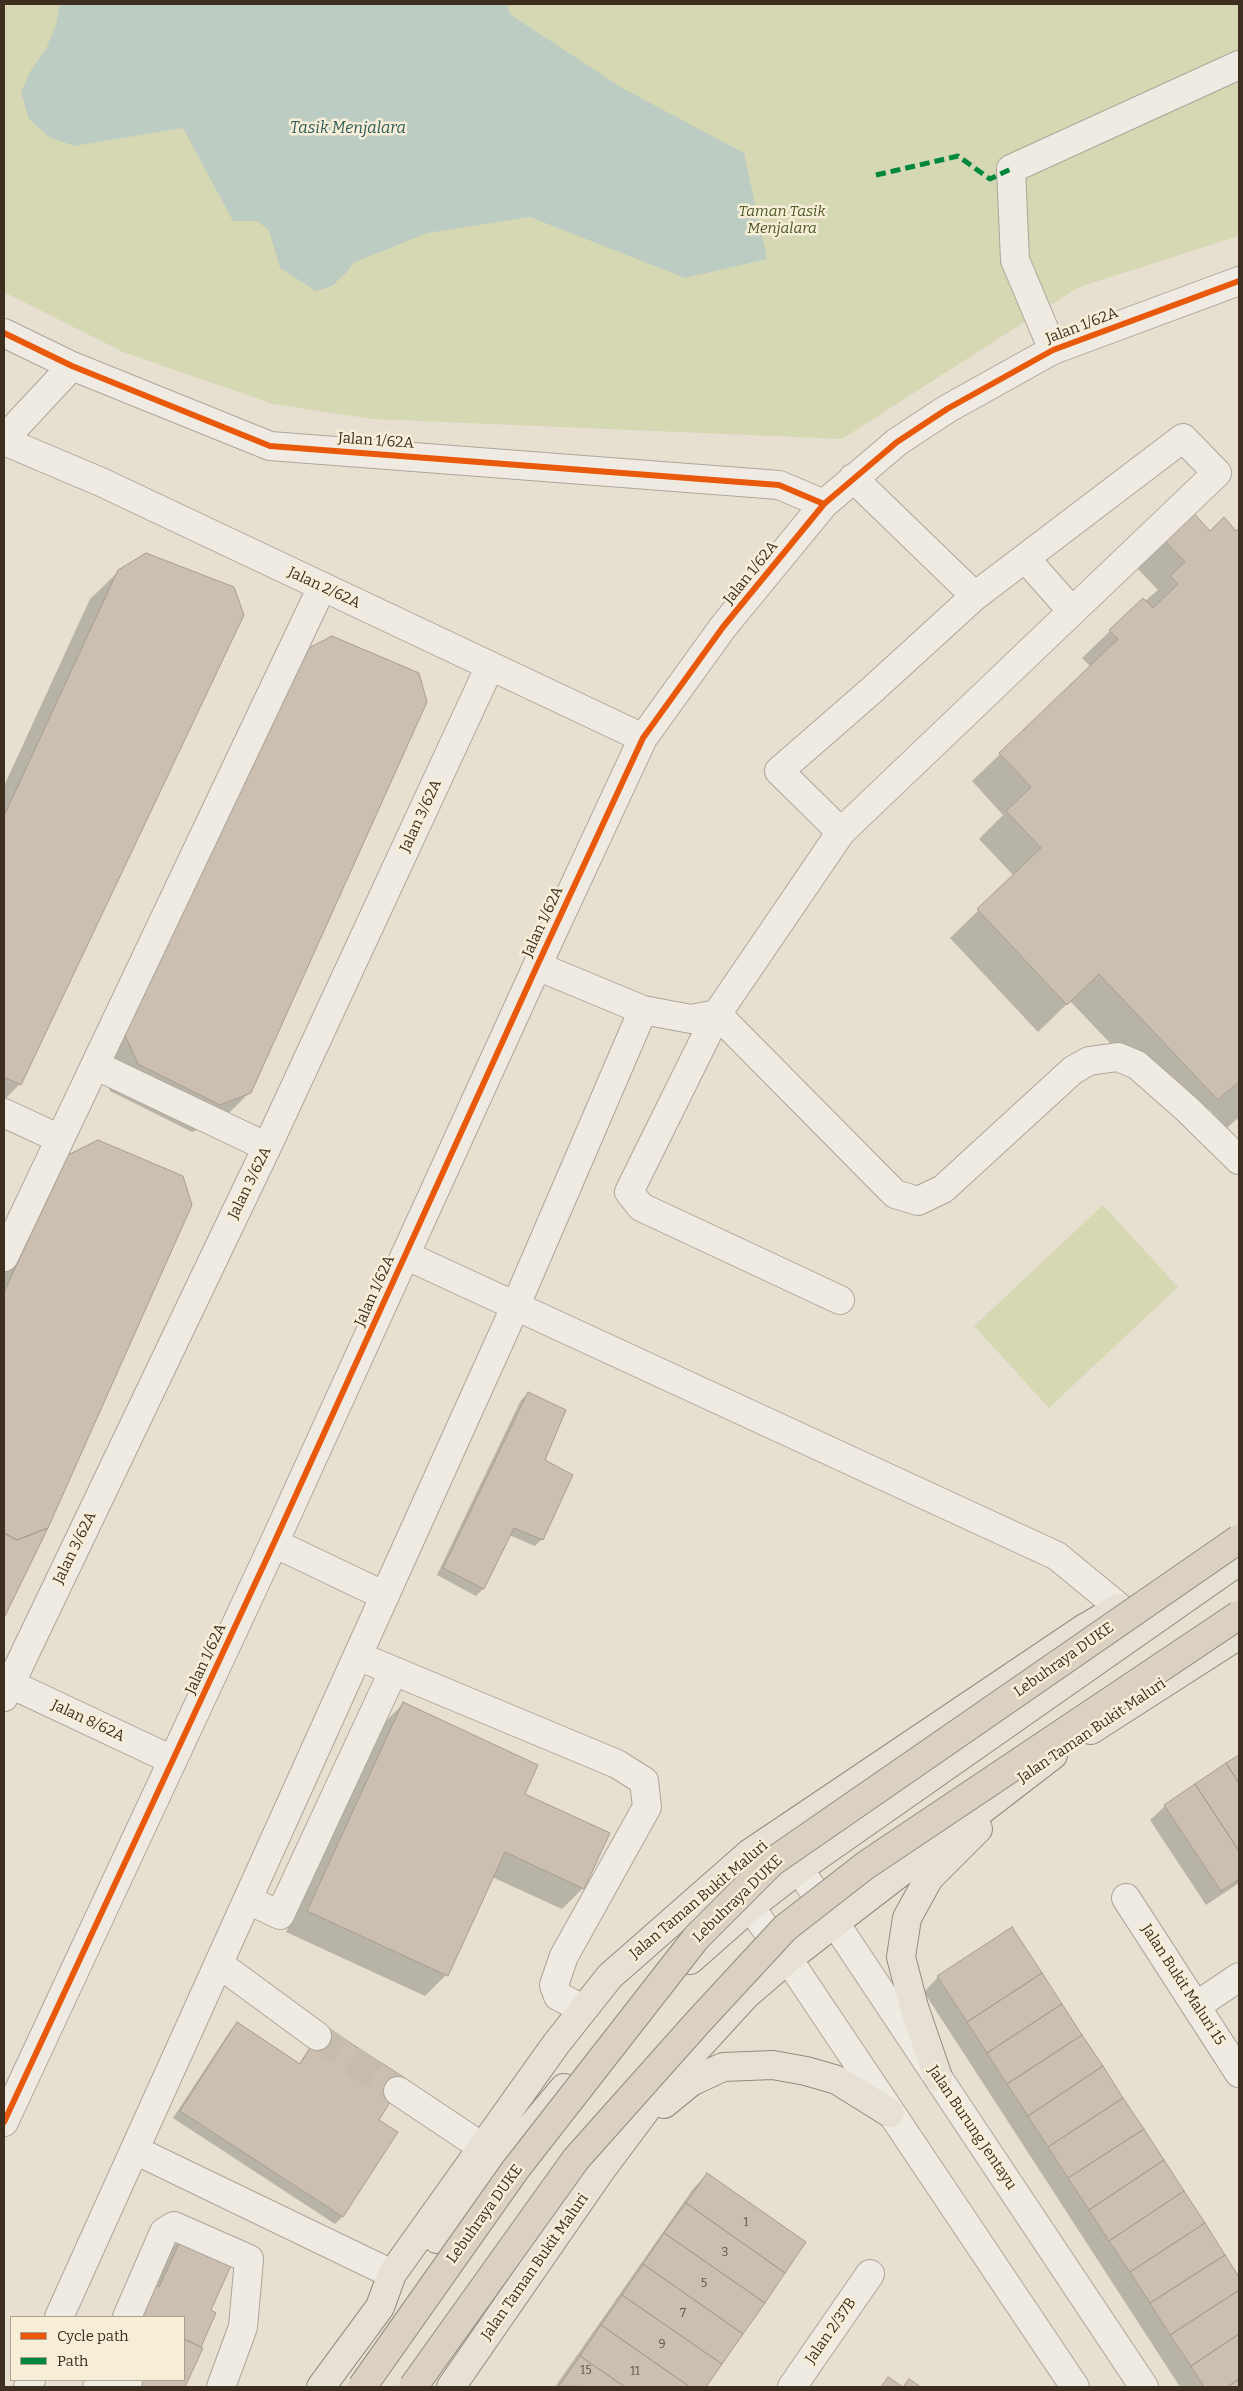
<!DOCTYPE html>
<style>
body{margin:0}
#map{position:relative;width:1243px;height:2391px;overflow:hidden;background:#e7e0d1;font-family:Bitter,serif}
canvas{display:block}
.frame{position:absolute;inset:0;border:5px solid #3d2e20;pointer-events:none}
.legend{position:absolute;left:10px;top:2316px;width:175px;height:65px;box-sizing:border-box;background:#f7eed8;border:1px solid #ada18e;margin:0;padding:6px 9px;list-style:none;font-size:15px;color:#3d2e20}
.legend li{display:flex;align-items:center;gap:10px;height:25px}
.legend b{width:25px;border:1px solid #ada18e}
</style>
<div id="map">
<canvas width="1243" height="2391"></canvas>
<div class="frame"></div>
<ul class="legend">
<li><b style="height:6px;background:#e8590c"></b>Cycle path</li>
<li><b style="height:6px;background:#00873e"></b>Path</li>
</ul>
</div>
<script>
const context = document.querySelector('canvas').getContext('2d');
context.lineJoin = 'round';
function fillPath(path, color) { context.fillStyle = color; context.fill(path, 'evenodd'); }
const toPath = rows => new Path2D(rows.map(r => 'M' + r).join(''));
function trace(path, color, width, dash) { context.strokeStyle = color; context.lineWidth = width; context.lineCap = dash ? 'butt' : 'round'; context.setLineDash(dash || []); context.stroke(path); }
function drawText(font, color, halo, rows, align = 'center') {
  context.font = font + ' Bitter,serif'; context.lineWidth = 5; context.setLineDash([]); context.textBaseline = 'middle'; context.strokeStyle = halo; context.fillStyle = color; for (const [text, x, y, turn = 0] of rows) {
    context.save(); context.translate(x, y); context.rotate((+turn || 0) * Math.PI / 180); context.textAlign = isNaN(turn) ? turn : align; if (halo) context.strokeText(text, 0, 0); context.fillText(text, 0, 0); context.restore();
  }
}
const green = toPath([
 [4,4,1239,4,1239,236,1079,287,842,439,373,419,273,404,123,352,4,292],
 [1103,1205,1178,1287,1049,1408,974,1326]
]);
const water = toPath([
 [60,4,506,4,511,15,622,88,744,153,767,259,685,278,530,217,427,233,353,263,347,272,332,286,316,291,280,268,269,230,257,221,233,221,183,128,74,146,49,137,29,119,21,92,30,72,46,49,56,25]
]);
const shadow = toPath([
 [1239,530,1239,1120,1237,1119,1227,1128,1209,1109,1190,1127,1070,1001,1038,1032,950,938,1014,876,979,839,1003,815,972,781,1091,667,1082,658,1110,631,1158,590,1134,565,1162,538,1210,532,1236,533],
 [119,571,20,1084,4,1100,4,786,90,599],
 [304,652,249,1093,221,1121,192,1132,110,1091,97,1062],
 [69,1156,46,1528,4,1615,4,1263,41,1184],
 [528,1393,544,1461,542,1539,535,1546,509,1535,483,1589,476,1596,437,1575,521,1400],
 [403,1704,523,1794,583,1888,562,1909,492,1877,446,1975,425,1996,286,1932,382,1725],
 [1239,1756,1239,1883,1206,1905,1150,1820,1165,1806],
 [1012,1929,1239,2279,1239,2387,1180,2387,924,1992,938,1977],
 [237,2024,299,2064,318,2035,377,2120,396,2133,342,2217,335,2224,173,2118,230,2031],
 [707,2174,805,2243,704,2387,555,2387,693,2189],
 [183,2237,209,2311,215,2314,199,2348,201,2349,183,2387,122,2387,126,2380,184,2380,184,2317,128,2317,169,2251]
]);
const building = toPath([
 [1190,509,1210,531,1224,517,1236,531,1239,528,1239,1085,1237,1083,1218,1100,1099,974,1067,1005,977,909,1041,848,1006,811,1031,787,999,753,1118,639,1109,630,1143,598,1153,608,1178,584,1170,576,1185,562,1161,537,1190,509],
 [146,553,234,587,244,615,21,1085,4,1077,4,816,118,570,146,553],
 [332,636,419,673,427,702,251,1093,220,1105,138,1064,124,1033,303,651,332,636],
 [98,1140,183,1176,192,1205,48,1528,17,1540,4,1533,4,1292,68,1155,98,1140],
 [528,1392,566,1410,545,1460,573,1475,543,1540,514,1528,484,1589,443,1568,528,1392],
 [48,1528,4,1618,4,1533,17,1540,48,1528],
 [403,1702,538,1765,525,1794,610,1833,584,1889,505,1852,448,1976,307,1911,403,1702],
 [1239,1755,1239,1783,1226,1763,1239,1755],
 [1226,1763,1239,1783,1239,1851,1195,1784,1226,1763],
 [1195,1784,1239,1851,1239,1879,1221,1891,1164,1805,1195,1784],
 [1012,1927,1042,1973,967,2022,937,1976,1012,1927],
 [1042,1973,1062,2004,987,2053,967,2022,1042,1973],
 [1062,2004,1082,2035,1007,2084,987,2053,1062,2004],
 [237,2022,300,2064,324,2026,405,2078,379,2120,398,2132,343,2217,180,2111,237,2022],
 [1082,2035,1103,2066,1028,2116,1007,2084,1082,2035],
 [1103,2066,1123,2098,1048,2147,1028,2116,1103,2066],
 [1123,2098,1144,2129,1068,2178,1048,2147,1123,2098],
 [1144,2129,1164,2160,1089,2210,1068,2178,1144,2129],
 [1164,2160,1184,2191,1109,2241,1089,2210,1164,2160],
 [707,2173,806,2242,785,2273,686,2203,707,2173],
 [1184,2191,1205,2223,1130,2272,1109,2241,1184,2191],
 [686,2203,785,2273,765,2303,664,2233,686,2203],
 [1205,2223,1225,2255,1150,2303,1130,2272,1205,2223],
 [664,2233,765,2303,743,2334,643,2264,664,2233],
 [183,2235,234,2259,211,2310,216,2313,201,2347,184,2339,184,2317,137,2317,151,2283,159,2287,183,2235],
 [1225,2255,1239,2277,1239,2290,1170,2335,1150,2303,1225,2255],
 [643,2264,743,2334,722,2364,622,2295,643,2264],
 [1239,2290,1239,2334,1191,2366,1170,2335,1239,2290],
 [622,2295,722,2364,706,2387,690,2387,601,2325,622,2295],
 [601,2325,690,2387,625,2387,580,2356,601,2325],
 [1239,2334,1239,2379,1227,2387,1204,2387,1191,2366,1239,2334],
 [184,2339,203,2348,185,2387,125,2387,128,2380,184,2380,184,2339],
 [580,2356,625,2387,559,2386,580,2356],
 [888,2377,903,2387,881,2387,888,2377],
 [909,2379,921,2387,903,2387,909,2379],
 [1239,2379,1239,2387,1227,2387,1239,2379]
]);
const minorTunnel = toPath([
 [317,2036,398,2091]
]);
const minor = toPath([
 [4,333,72,366,270,446,779,485,824,504],
 [1053,350,1015,260,1011,169,1239,65],
 [4,439,72,366],
 [4,441,101,482,643,738],
 [1025,558,1072,611],
 [975,596,872,690,779,771,841,832,717,1014,895,1194,918,1201,943,1189,1073,1070,1089,1061,1118,1057,1137,1065,1187,1109,1239,1160],
 [841,832,1217,473,1183,438,975,596,853,478],
 [643,1010,691,1019,717,1014,629,1192,641,1207,840,1300],
 [95,1065,267,1147],
 [4,1113,60,1139],
 [405,1255,1057,1556,1120,1608],
 [4,1257,322,587],
 [274,1543,385,1596],
 [358,1656,617,1764,644,1781,647,1807,564,1956,554,1985,558,1996,583,2009],
 [4,1681,172,1760],
 [4,1697,267,1147,490,666],
 [799,1869,1144,2387],
 [1126,1898,1239,2073],
 [248,1900,280,1915,393,1672],
 [750,1907,788,1959,1075,2387],
 [219,1964,317,2036],
 [1196,2006,1239,1977],
 [398,2091,482,2147],
 [4,2122,274,1543,537,966,643,738,723,627,824,504,897,442,947,409,1053,350,1239,281],
 [135,2150,392,2274],
 [59,2317,516,1305,643,1010,537,966],
 [127,2317,164,2232,174,2226,249,2259,243,2327,221,2387],
 [125,2380,128,2381],
 [28,2387,31,2380],
 [97,2387,101,2380],
 [792,2387,870,2274]
]);
const major = toPath([
 [1091,1730,1239,1635],
 [690,1960,750,1907,799,1869,1239,1561],
 [938,2077,914,2007,901,1957,907,1918,929,1878,978,1829],
 [664,2104,691,2082,723,2067,773,2065,806,2071,837,2080,890,2113],
 [437,2239,564,2088],
 [321,2387,380,2307,392,2274,556,2044,610,1976,750,1853,1083,1629,1119,1608],
 [451,2387,601,2170,669,2079,745,1996,788,1959,1053,1755]
]);
const highwayBridge = toPath([
 [362,2387,515,2170,696,1938,772,1862,1239,1539],
 [413,2387,576,2159,699,2021,785,1928,866,1865,1239,1615]
]);
const quiet = toPath([
 [876,175,958,156,990,179,1011,169]
]);
const cycleway = toPath([
 [4,333,72,366,270,446,779,485,824,504],
 [4,2122,274,1543,537,966,643,738,723,627,824,504,897,442,947,409,1053,350,1239,281]
]);
const numberNames = [
 ["1",746,2223],
 ["3",725,2253],
 ["5",704,2284],
 ["7",683,2314],
 ["9",662,2345],
 ["15",586,2371],
 ["11",635,2372]
];
const parkNames = [
 ["Taman Tasik",782,212],
 ["Menjalara",782,229]
];
const streetNames = [
 ["Jalan 1/62A",1082,326,-21],
 ["Jalan 1/62A",376,441,4],
 ["Jalan 1/62A",751,573,-51],
 ["Jalan 2/62A",324,588,25],
 ["Jalan 3/62A",421,816,-65],
 ["Jalan 1/62A",543,922,-65],
 ["Jalan 3/62A",250,1183,-64],
 ["Jalan 1/62A",375,1291,-66],
 ["Jalan 3/62A",75,1548,-64],
 ["Jalan 1/62A",206,1659,-65],
 ["Lebuhraya DUKE",1064,1660,-35],
 ["Jalan 8/62A",88,1721,25],
 ["Jalan Taman Bukit Maluri",1092,1731,-34],
 ["Lebuhraya DUKE",738,1899,-44],
 ["Jalan Taman Bukit Maluri",699,1900,-40],
 ["Jalan Bukit Maluri 15",1183,1985,57],
 ["Jalan Burung Jentayu",972,2128,56],
 ["Lebuhraya DUKE",485,2214,-54],
 ["Jalan Taman Bukit Maluri",535,2267,-55],
 ["Jalan 2/37B",831,2331,-55]
];
const waterNames = [
 ["Tasik Menjalara",348,129]
];
fillPath(green, '#d6d7b3');
fillPath(water, '#bcccc2');
fillPath(shadow, '#0003');
fillPath(building, '#cbbfb2');
trace(building, '#a89c90', 1);
trace(minorTunnel, '#c5bcae', 28, [28, 14]);
trace(minor, '#ada599', 30);
trace(major, '#928b80', 30);
trace(minor, '#efebe3', 28);
trace(major, '#e6e1d4', 28);
trace(highwayBridge, '#928b80', 30, []);
trace(highwayBridge, '#dad1c2', 28);
trace(quiet, '#00873e', 5, [10, 5]);
trace(cycleway, '#e8590c', 6);
drawText('12px', '#605244', null, numberNames);
drawText('italic 15px', '#4d5a26', '#f7eed8', parkNames);
drawText('15px', '#3d2e20', '#f7eed8', streetNames);
drawText('italic 16px', '#2f5d5a', '#f7eed8', waterNames);
</script>
